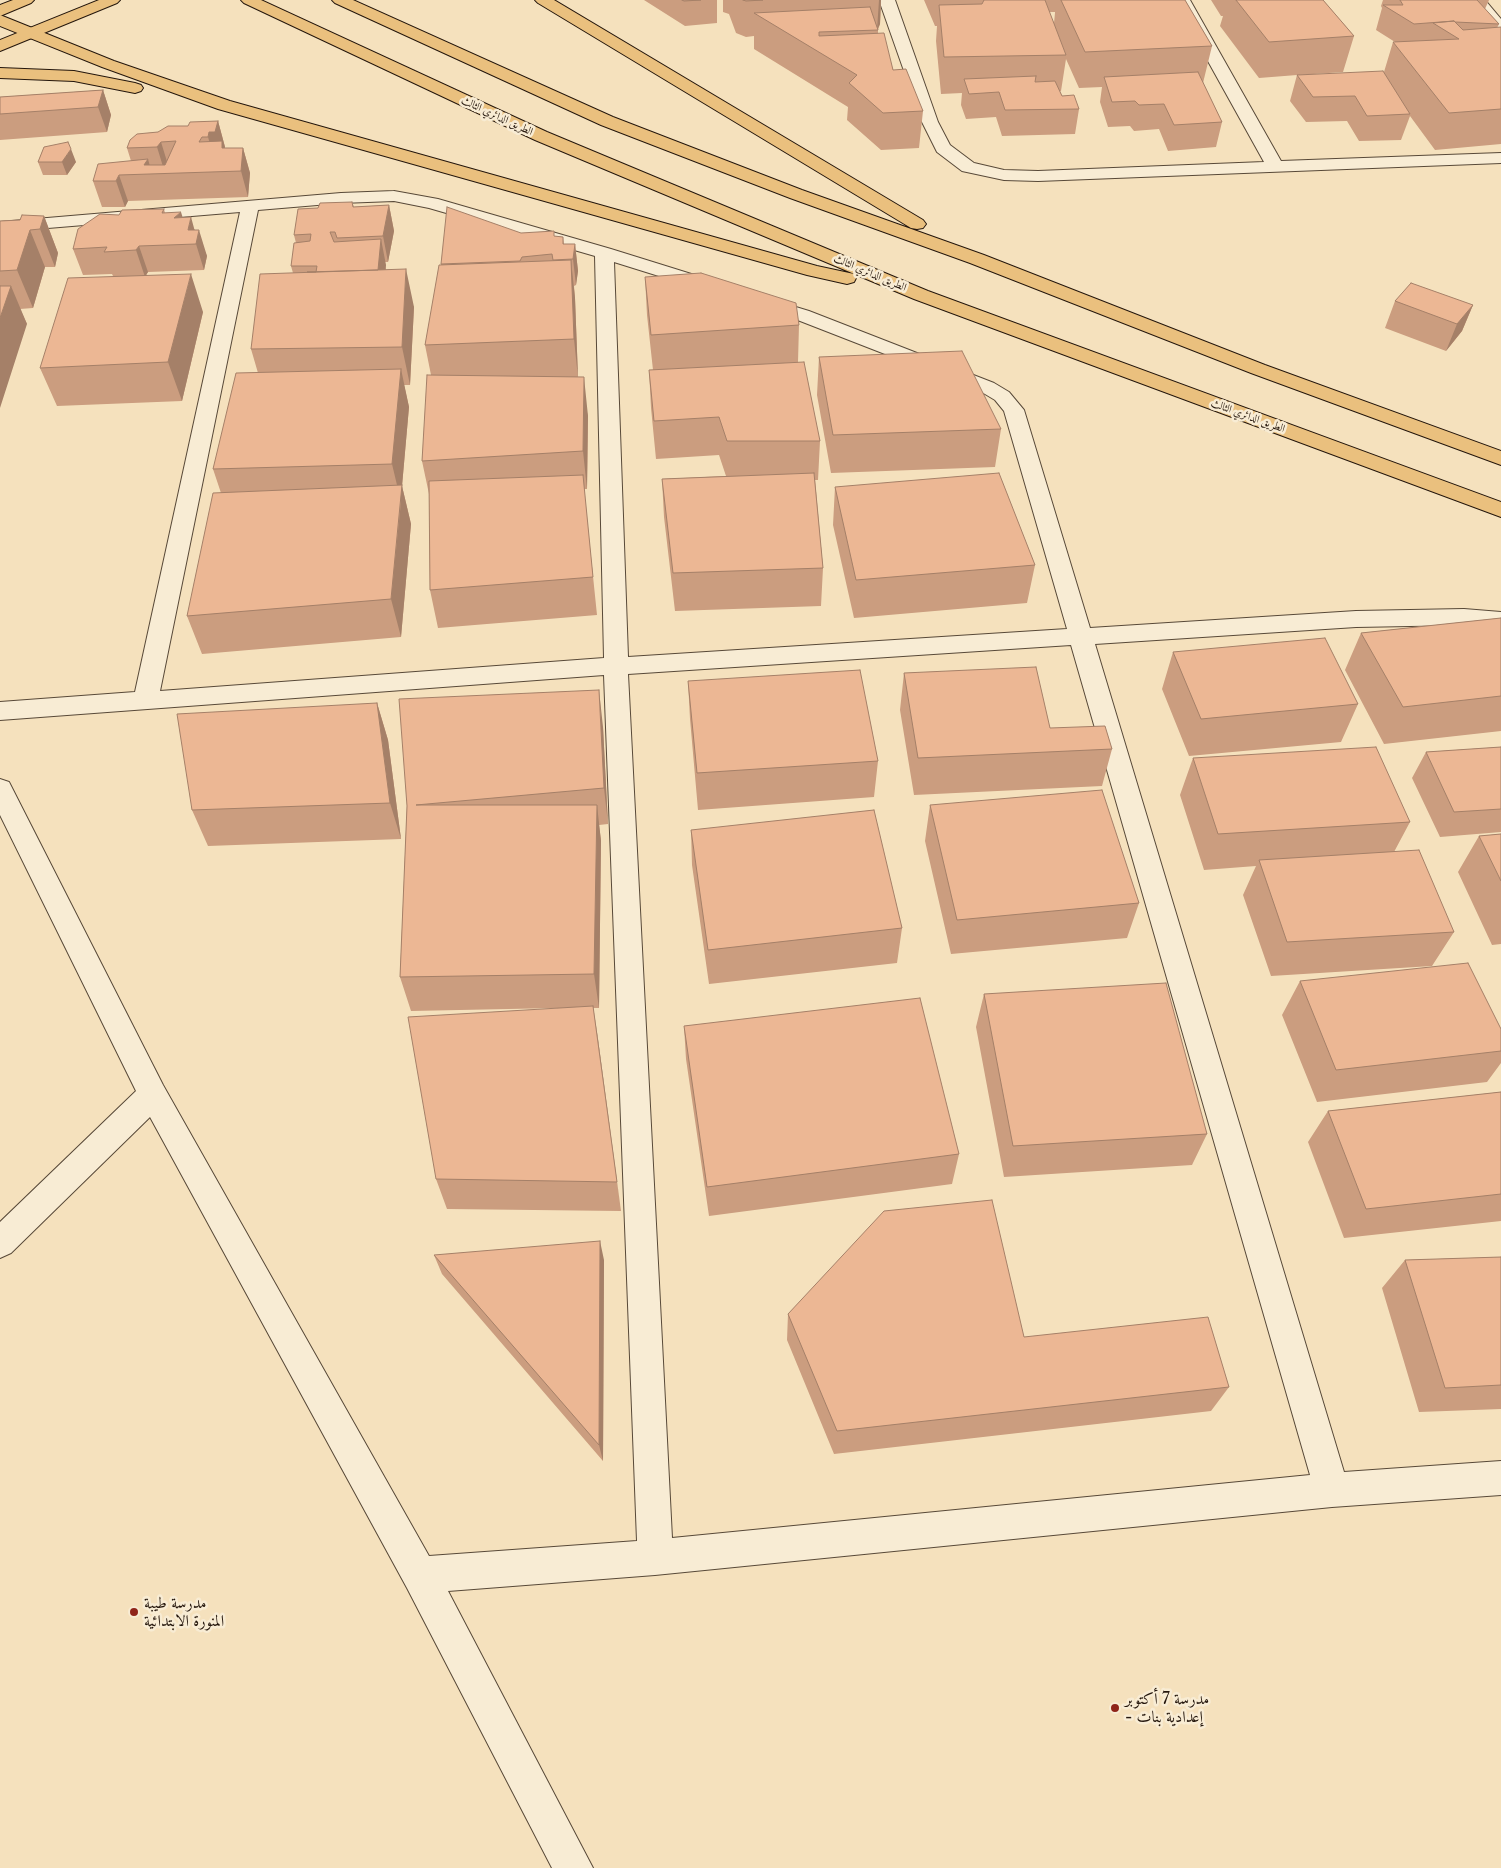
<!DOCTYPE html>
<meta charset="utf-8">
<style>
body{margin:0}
canvas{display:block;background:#f5e1bd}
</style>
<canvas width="1501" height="1868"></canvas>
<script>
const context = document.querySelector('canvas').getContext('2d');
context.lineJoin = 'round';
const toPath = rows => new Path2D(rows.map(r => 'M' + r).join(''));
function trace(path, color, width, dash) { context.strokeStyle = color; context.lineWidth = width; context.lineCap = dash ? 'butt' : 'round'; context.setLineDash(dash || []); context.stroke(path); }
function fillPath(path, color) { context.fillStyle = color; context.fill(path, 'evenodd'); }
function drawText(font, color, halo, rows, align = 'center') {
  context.font = font + ' "Libre Caslon Text",Amiri,serif'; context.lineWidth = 5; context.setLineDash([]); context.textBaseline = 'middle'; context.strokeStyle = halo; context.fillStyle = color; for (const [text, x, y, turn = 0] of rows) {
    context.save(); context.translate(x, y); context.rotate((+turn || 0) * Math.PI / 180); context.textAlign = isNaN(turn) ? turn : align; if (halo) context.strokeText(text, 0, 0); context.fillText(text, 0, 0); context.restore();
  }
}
const minor = toPath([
 [879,0,895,0,938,122,950,145,974,163,1004,170,1038,171,1264,162,1174,0,1190,0,1281,161,1501,153,1501,163,1038,181,1004,180,962,171,937,152,922,122,879,0],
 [1469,0,1485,0,1501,19,1501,34,1495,32,1469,0],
 [394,191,438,199,611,249,717,282,719,286,717,290,710,292,614,262,628,657,1067,629,1004,411,995,400,980,391,795,319,756,307,753,303,756,299,763,297,809,311,994,383,1009,392,1024,410,1090,628,1356,611,1464,609,1501,612,1501,628,1464,625,1356,627,1095,644,1344,1472,1501,1461,1501,1495,1332,1507,655,1575,448,1591,593,1868,552,1868,407,1588,150,1117,11,1253,0,1258,0,1222,136,1091,0,815,0,779,9,782,163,1085,429,1556,637,1541,604,675,0,720,0,702,135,692,240,212,0,232,0,222,341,193,394,191],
 [394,201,429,208,595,256,604,658,160,691,258,210,341,203,394,201],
 [1071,645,1310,1475,672,1538,628,674,1071,645]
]);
const major = toPath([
 [13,0,34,0,31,3,0,16,0,5,13,0],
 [99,0,120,0,117,3,0,51,0,40,99,0]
]);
const highway = toPath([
 [241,0,261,0,547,132,928,291,1501,502,1501,517,914,299,535,140,244,3,241,0],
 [332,0,353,0,613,117,802,190,984,255,1265,365,1501,451,1501,465,1251,373,970,263,790,198,601,125,335,3,332,0],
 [535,0,554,0,923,220,926,224,923,228,917,229,911,228,538,3,535,0],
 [0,15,114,61,230,101,817,266,854,274,856,278,854,282,847,284,807,275,218,109,102,67,0,26,0,15],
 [0,68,74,71,135,83,141,85,143,88,141,91,135,93,74,81,0,78,0,68]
]);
const wall = toPath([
 [644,0,717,0,717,23,685,26],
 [723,0,881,0,880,24,878,30,878,34,893,70,923,111,919,148,881,150,847,120,848,107,754,49,754,36,746,37,736,33,729,14,723,12],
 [924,0,1185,0,1212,46,1203,83,1222,122,1216,147,1168,151,1159,129,1134,131,1130,126,1108,127,1100,102,1102,87,1079,88,1066,59,1061,91,1060,91,1062,96,1079,109,1075,134,1002,136,996,117,966,119,961,105,962,93,941,94,936,41,937,26,935,26],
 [1049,12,1055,12,1055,13,1054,23],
 [1211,0,1323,0,1354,36,1343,72,1299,75,1384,72,1393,42,1395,42,1376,30,1382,8,1381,6,1383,0,1489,0,1485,9,1499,24,1497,28,1501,27,1501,144,1435,150,1410,116,1401,140,1359,141,1347,121,1306,122,1290,101,1297,75,1259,78,1220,26,1223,16,1221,16],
 [103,90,111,115,107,132,0,140,0,97],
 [218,121,225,147,225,148,243,148,250,173,248,197,128,201,125,207,102,207,93,181,131,161,127,148,158,132,188,126],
 [44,147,76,162,67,175,43,175,38,162],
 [352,202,354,207,389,205,394,231,388,262,385,262,386,270,414,307,410,385,404,385,409,407,402,486,411,524,401,637,202,654,187,616,221,493,213,469,258,373,251,349,293,273,291,266,296,243,294,235,318,208],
 [164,209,165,213,182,217,195,230,207,256,204,270,148,272,146,275,203,312,182,401,57,406,40,368,113,276,112,274,83,275,73,249,119,215],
 [44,216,58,253,55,267,45,267,33,308,20,309,27,324,0,318,0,221,20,220],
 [521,233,563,237,564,244,575,244,578,271,576,285,574,286,575,298,578,377,588,416,587,489,584,489,597,615,438,628,430,590,429,494,422,461,431,375,425,345,441,264],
 [645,277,799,325,798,362,820,441,818,480,815,480,823,568,821,606,675,611,664,517,662,479,726,476,719,455,656,459,651,408,649,370,653,370,647,315],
 [1395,301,1473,305,1462,331,1446,351,1385,328],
 [819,357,1001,429,995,467,831,473,817,395],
 [835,487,1035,565,1027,603,854,618,833,525],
 [1501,618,1501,731,1384,744,1345,670,1361,633],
 [1173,652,1358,704,1341,742,1189,756,1162,689],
 [904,673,1050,728,1112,749,1102,786,914,795,900,710],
 [688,681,878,761,874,797,698,810,690,719],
 [377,703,388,740,401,839,208,846,192,810],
 [603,727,608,824,599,825,601,841,599,1008,593,1008,621,1211,447,1209,436,1179,557,1008,411,1011,400,977,407,806],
 [1501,747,1501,832,1440,837,1412,778,1426,752],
 [1193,758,1410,822,1394,852,1454,932,1432,966,1271,976,1243,895,1256,866,1204,870,1180,795],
 [930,805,1139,903,1127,938,951,954,925,841],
 [691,830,902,928,897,963,709,984,692,865],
 [1501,834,1501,944,1492,945,1458,872,1479,836],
 [1300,981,1501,1029,1501,1063,1487,1082,1317,1102,1282,1015],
 [984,994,1207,1134,1192,1165,1004,1177,976,1027],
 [684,1026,959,1154,952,1184,709,1216,686,1059],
 [1501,1092,1501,1221,1344,1238,1308,1142,1328,1111],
 [434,1255,604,1260,603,1461,442,1274],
 [1501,1257,1501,1409,1419,1412,1382,1288,1405,1260],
 [788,1314,1024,1337,1229,1387,1211,1411,834,1454,787,1340]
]);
const shadedWall = toPath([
 [879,0,881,0,880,24,877,30],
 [103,90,111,115,107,132,98,107],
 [218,121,225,147,224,149,215,162,208,137,209,132],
 [161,142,169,168,165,173,157,147],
 [243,148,250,173,248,197,241,171],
 [71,149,76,162,67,175,62,162],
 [148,159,152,174,144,165],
 [119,175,128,201,125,207,116,181],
 [389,205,394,231,388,262,383,236],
 [181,212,189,238,174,218],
 [44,216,58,253,55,267,40,229],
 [191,217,197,239,199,230,207,256,204,270,196,244,188,230],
 [30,230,45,267,33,308,17,270],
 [381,239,386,265,382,303,377,276],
 [575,244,578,271,576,285,573,259],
 [139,246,148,272,145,277,136,250],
 [571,260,575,298,578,378,574,339],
 [406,269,414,307,410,385,402,347],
 [191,274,203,312,182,401,168,362],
 [11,286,27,324,0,408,0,318],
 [1473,305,1462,331,1446,351,1457,324],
 [401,369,409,407,402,486,411,524,401,637,391,599,401,502,392,464],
 [584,377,588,416,587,489,583,451],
 [599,690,603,727,608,824,604,788],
 [377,703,388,740,401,839,390,803],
 [597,805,601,841,599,1008,594,974],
 [593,1006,598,1039,621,1211,617,1182],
 [600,1241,604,1260,603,1461,599,1445]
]);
const building = toPath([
 [682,0,701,0,684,1,682,0],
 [743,0,763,0,746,1,743,0],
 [984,0,1045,0,1066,55,944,57,939,5,982,4,984,0],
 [1061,0,1185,0,1212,46,1085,52,1061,0],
 [1236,0,1323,0,1354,36,1269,42,1236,0],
 [1400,0,1477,0,1499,24,1455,22,1454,21,1414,24,1383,5,1403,5,1400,0],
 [870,7,878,30,819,32,819,36,884,33,893,70,906,69,923,111,883,113,849,83,857,75,754,13,870,7],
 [1454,21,1463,30,1501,27,1501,109,1449,113,1393,42,1459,39,1433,23,1454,21],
 [1383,71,1410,114,1367,116,1355,96,1313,97,1297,75,1383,71],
 [1198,72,1222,122,1174,125,1164,104,1139,105,1135,101,1112,102,1104,77,1198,72],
 [1036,76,1035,82,1055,81,1062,96,1074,95,1079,109,1005,110,999,92,969,94,964,79,1036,76],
 [103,90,98,107,0,114,0,97,103,90],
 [218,121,215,132,209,132,208,137,202,137,199,142,222,141,222,148,243,148,241,171,119,175,116,181,93,181,98,164,148,159,144,165,165,165,176,141,161,142,157,147,127,148,130,140,137,134,158,132,168,126,188,126,190,122,218,121],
 [68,142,71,149,62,162,38,162,44,147,68,142],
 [352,202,353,207,389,205,383,236,337,238,335,232,330,232,334,242,381,239,378,270,307,272,316,272,317,266,291,266,294,243,310,241,311,234,294,235,298,209,318,208,320,203,352,202],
 [447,207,521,233,554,231,554,236,563,237,563,244,575,244,573,259,553,260,552,254,522,257,520,261,441,264,447,207],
 [164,209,162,213,181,212,174,218,191,217,188,230,199,230,196,244,139,246,136,250,104,252,107,247,73,249,78,229,100,214,119,215,122,210,164,209],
 [22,215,44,216,40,229,30,230,17,270,0,271,0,221,20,220,22,215],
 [571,260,574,339,425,345,439,265,571,260],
 [406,269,402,347,251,349,260,274,406,269],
 [701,273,796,303,799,325,651,335,645,277,701,273],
 [191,274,168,362,40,368,68,278,191,274],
 [1411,283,1473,305,1457,324,1395,301,1411,283],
 [0,286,11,286,0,318,0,286],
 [962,351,1001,429,833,435,819,357,962,351],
 [804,362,820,441,727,441,719,417,654,421,649,370,804,362],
 [401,369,392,464,213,469,236,373,401,369],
 [427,375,584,377,583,451,422,461,427,375],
 [814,473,823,568,673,573,662,479,814,473],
 [999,473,1035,565,856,580,835,487,999,473],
 [583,475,593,577,430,590,429,481,583,475],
 [402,485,391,599,187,616,213,493,402,485],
 [1501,618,1501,696,1403,707,1361,633,1501,618],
 [1325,638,1358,704,1201,719,1173,652,1325,638],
 [1036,667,1050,728,1105,726,1112,749,918,758,904,673,1036,667],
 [860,670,878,761,697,773,688,681,860,670],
 [599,690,604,788,416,805,597,805,594,974,400,977,407,806,399,699,599,690],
 [377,703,390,803,192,810,177,714,377,703],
 [1376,747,1410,822,1218,834,1193,758,1376,747],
 [1501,747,1501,809,1454,812,1426,752,1501,747],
 [1102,790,1139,903,957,920,930,805,1102,790],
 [874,810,902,928,708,950,691,830,874,810],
 [1501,834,1501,881,1479,836,1501,834],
 [1419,850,1454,932,1287,942,1259,860,1419,850],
 [1468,963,1501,1029,1501,1051,1336,1070,1300,981,1468,963],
 [1166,983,1207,1134,1013,1146,984,994,1166,983],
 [920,998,959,1154,707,1187,684,1026,920,998],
 [593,1006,617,1182,436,1179,408,1017,593,1006],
 [1501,1092,1501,1194,1366,1209,1328,1111,1501,1092],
 [992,1200,1024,1337,1208,1317,1229,1387,837,1431,788,1314,884,1211,992,1200],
 [600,1241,599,1445,434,1255,600,1241],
 [1501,1257,1501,1385,1445,1388,1405,1260,1501,1257]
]);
const markers = [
 [134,1612,5,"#8f2418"],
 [1115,1708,5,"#8f2418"]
];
const farStreetnames = [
 ["الطريق الدائري الثالث",497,116,25],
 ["الطريق الدائري الثالث",870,273,23],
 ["الطريق الدائري الثالث",1248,416,20]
];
const nearPoinames = [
 ["مدرسة طيبة",144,1603],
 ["المنورة الابتدائية",144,1621],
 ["مدرسة 7 أكتوبر",1125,1699],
 ["- إعدادية بنات",1125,1717]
];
trace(minor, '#584938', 2);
trace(major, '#24160c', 2);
trace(highway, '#24160c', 2);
fillPath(minor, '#f8ecd4');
fillPath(major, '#eac07e');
fillPath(highway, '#eac07e');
fillPath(wall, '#cb9d7f');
fillPath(shadedWall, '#a58068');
fillPath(building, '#ecb794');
trace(building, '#a58068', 1);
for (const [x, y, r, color] of markers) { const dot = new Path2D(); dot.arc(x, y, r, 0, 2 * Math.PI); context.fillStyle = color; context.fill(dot); trace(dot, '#f8ecd4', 2); }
drawText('11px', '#24160c', '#f8ecd4', farStreetnames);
drawText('16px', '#24160c', '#f8ecd4', nearPoinames, 'left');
</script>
